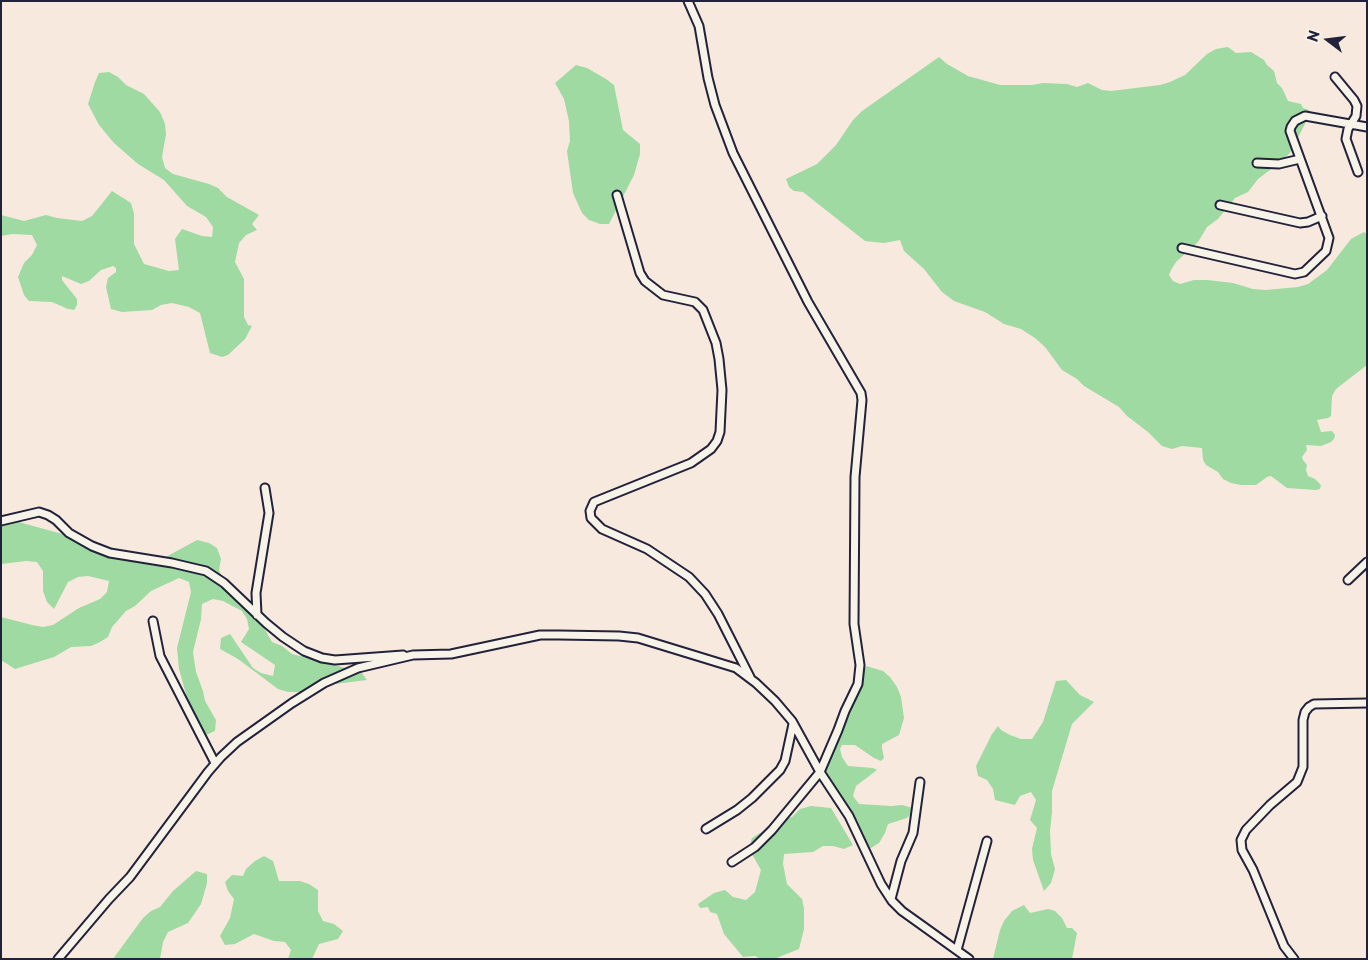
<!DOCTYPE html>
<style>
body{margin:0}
#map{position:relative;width:1368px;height:960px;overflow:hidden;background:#f8e9de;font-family:"Playpen Sans",sans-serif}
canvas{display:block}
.frame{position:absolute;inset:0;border:2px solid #22223b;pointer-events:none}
.north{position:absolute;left:1303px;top:15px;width:50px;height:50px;-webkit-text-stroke:4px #f7f3e8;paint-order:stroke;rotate:285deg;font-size:14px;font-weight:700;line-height:20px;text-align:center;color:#22223b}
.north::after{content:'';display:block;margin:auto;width:18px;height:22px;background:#22223b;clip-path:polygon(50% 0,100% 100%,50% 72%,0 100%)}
</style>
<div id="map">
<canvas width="1368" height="960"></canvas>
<div class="frame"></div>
<div class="north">N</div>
</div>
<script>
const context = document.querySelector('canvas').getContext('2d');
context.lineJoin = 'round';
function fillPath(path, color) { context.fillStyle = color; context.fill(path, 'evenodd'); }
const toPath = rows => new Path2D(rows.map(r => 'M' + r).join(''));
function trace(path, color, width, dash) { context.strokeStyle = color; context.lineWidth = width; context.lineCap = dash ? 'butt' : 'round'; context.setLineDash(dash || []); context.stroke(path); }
const green = toPath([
 [1228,47,1236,53,1251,52,1264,60,1267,65,1274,71,1277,83,1282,88,1288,101,1301,104,1303,108,1309,110,1312,114,1306,122,1290,153,1279,163,1258,179,1248,192,1235,198,1218,219,1207,227,1198,242,1176,262,1171,270,1169,275,1173,281,1180,284,1194,280,1207,280,1233,283,1253,289,1266,290,1298,287,1308,284,1327,270,1351,239,1364,232,1367,234,1367,365,1336,389,1332,396,1331,416,1328,418,1317,420,1321,432,1332,431,1335,435,1334,439,1331,442,1321,446,1306,445,1307,450,1302,457,1303,460,1307,465,1306,470,1308,476,1315,479,1321,485,1320,489,1316,490,1287,488,1271,476,1267,477,1256,485,1241,485,1231,483,1223,479,1218,472,1206,465,1203,460,1202,448,1182,446,1172,449,1162,446,1148,432,1127,416,1119,407,1084,386,1077,379,1062,370,1045,347,1035,338,1021,329,1004,324,985,312,954,301,942,292,924,269,904,251,900,240,884,243,865,241,803,192,794,191,789,187,786,179,817,164,836,145,853,120,862,111,939,57,947,64,968,76,1000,85,1032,85,1043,83,1067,84,1077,87,1088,83,1102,90,1111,91,1160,85,1170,82,1185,75,1207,54,1216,49],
 [576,65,587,68,606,79,614,85,623,130,640,144,640,154,634,175,609,224,600,224,589,220,582,213,573,193,567,151,570,141,569,121,564,99,555,83],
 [109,72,118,77,126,85,144,94,160,112,165,124,166,134,162,157,165,168,173,174,209,184,218,188,227,197,259,215,252,224,257,230,246,235,239,243,235,262,244,279,244,317,248,325,252,326,245,339,228,355,222,357,210,353,200,313,189,307,172,303,161,305,152,310,122,312,111,309,106,287,108,278,116,272,116,268,113,266,101,270,89,281,81,284,62,276,62,280,77,299,77,305,74,310,68,309,52,302,29,301,24,295,18,277,24,263,32,255,37,245,32,235,12,234,1,236,1,215,24,221,46,215,57,218,82,221,92,216,112,191,131,203,134,214,134,244,144,264,169,271,179,270,175,239,182,229,202,236,212,237,213,227,206,217,187,206,164,180,138,164,114,143,99,125,88,104,95,82,99,73],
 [15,521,77,538,109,552,153,564,197,540,209,543,217,548,221,559,219,570,223,579,231,587,247,598,272,642,282,646,292,654,361,672,367,680,327,685,301,692,288,692,278,689,238,659,220,649,221,638,230,634,253,668,261,673,273,676,275,665,241,642,249,629,247,619,242,611,223,601,213,599,202,604,201,619,193,652,196,672,203,691,205,701,216,720,215,731,206,735,195,732,190,722,188,701,179,669,177,648,191,592,189,582,179,578,151,591,135,606,126,611,112,627,108,637,100,642,91,646,71,647,54,657,15,669,1,660,1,617,32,625,43,627,53,625,79,608,100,599,107,592,109,581,88,576,78,577,68,582,54,609,47,602,43,591,43,571,37,562,26,561,1,564,1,523],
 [866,666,883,671,890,677,897,687,901,697,904,718,899,735,882,744,882,748,884,758,881,761,874,758,855,745,842,745,840,749,842,757,848,766,873,768,877,770,856,786,853,796,859,804,891,806,902,805,913,808,910,815,907,818,888,824,885,833,879,843,871,848,864,847,812,760,818,760,822,756,832,742],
 [1066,680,1080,695,1094,702,1072,724,1052,791,1052,812,1050,831,1051,854,1055,869,1051,883,1044,891,1033,860,1032,849,1037,828,1030,820,1036,800,1031,792,1020,796,1015,805,995,800,993,789,987,780,978,776,976,766,992,734,998,726,1001,730,1010,735,1021,739,1032,739,1043,722,1056,681],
 [811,806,831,808,853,845,844,849,833,846,823,846,813,852,784,854,783,864,787,884,802,899,804,909,804,929,799,949,774,959,761,959,755,956,743,957,724,934,717,914,710,912,708,907,700,908,698,904,714,893,725,890,733,897,746,900,755,892,761,870,749,849,752,838,781,820,792,817,800,809],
 [264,856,273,861,279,881,300,881,309,884,318,890,318,911,323,921,334,924,343,931,338,939,319,944,312,959,288,959,291,950,285,942,274,941,254,934,235,944,225,945,220,936,230,918,234,899,228,891,225,882,232,875,243,876,246,869,255,861],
 [196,871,207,874,207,883,201,904,188,923,168,932,163,942,160,959,113,959,143,918,151,911,160,907,173,891],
 [1024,905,1030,913,1048,909,1055,911,1062,918,1067,928,1072,928,1077,933,1072,959,993,959,1000,930,1004,921,1012,911]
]);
const minor = toPath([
 [688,1,699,26,708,78,715,105,733,153,808,302,861,393,862,400,855,477,854,624,860,665,858,684,845,711,838,730,820,772,772,830,755,847,732,862],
 [1335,77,1354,100,1357,106,1356,116,1348,129,1346,139,1358,172],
 [1257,163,1279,164,1300,159],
 [617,195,640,273,645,281,663,295,695,302,703,310,716,343,719,359,722,390,720,432,717,441,711,449,691,463,594,502,590,511,591,518,602,529,647,549,689,577,705,594,718,614,750,677],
 [1220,205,1300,223,1308,222,1322,216],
 [1182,248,1295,274,1304,272,1326,251,1329,238,1290,131,1291,127,1295,121,1305,116,1367,127],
 [1,521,39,512,48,515,56,520,69,533,92,546,110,553,172,563,206,571,224,583,266,623,283,637,304,651,322,658,335,660,403,655],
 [1348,580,1367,562],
 [257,615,256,593,269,513,265,488],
 [153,621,160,656,215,763],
 [706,829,737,810,752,798,780,770,785,761,793,724],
 [891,899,901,861,913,833,920,782],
 [957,950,987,841],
 [58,959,109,899,130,877,208,772,221,757,237,742,292,703,324,683,358,668,413,655,451,654,540,635,559,635,619,636,638,638,736,668,756,683,775,701,792,721,820,772,849,816,881,884,892,901,902,911,969,959],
 [1294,959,1284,946,1253,870,1242,850,1241,840,1246,830,1270,805,1297,782,1303,767,1303,720,1305,712,1309,707,1314,704,1367,703]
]);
fillPath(green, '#9edaa1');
trace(minor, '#22223b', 11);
trace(minor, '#f7f3e8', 7);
</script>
